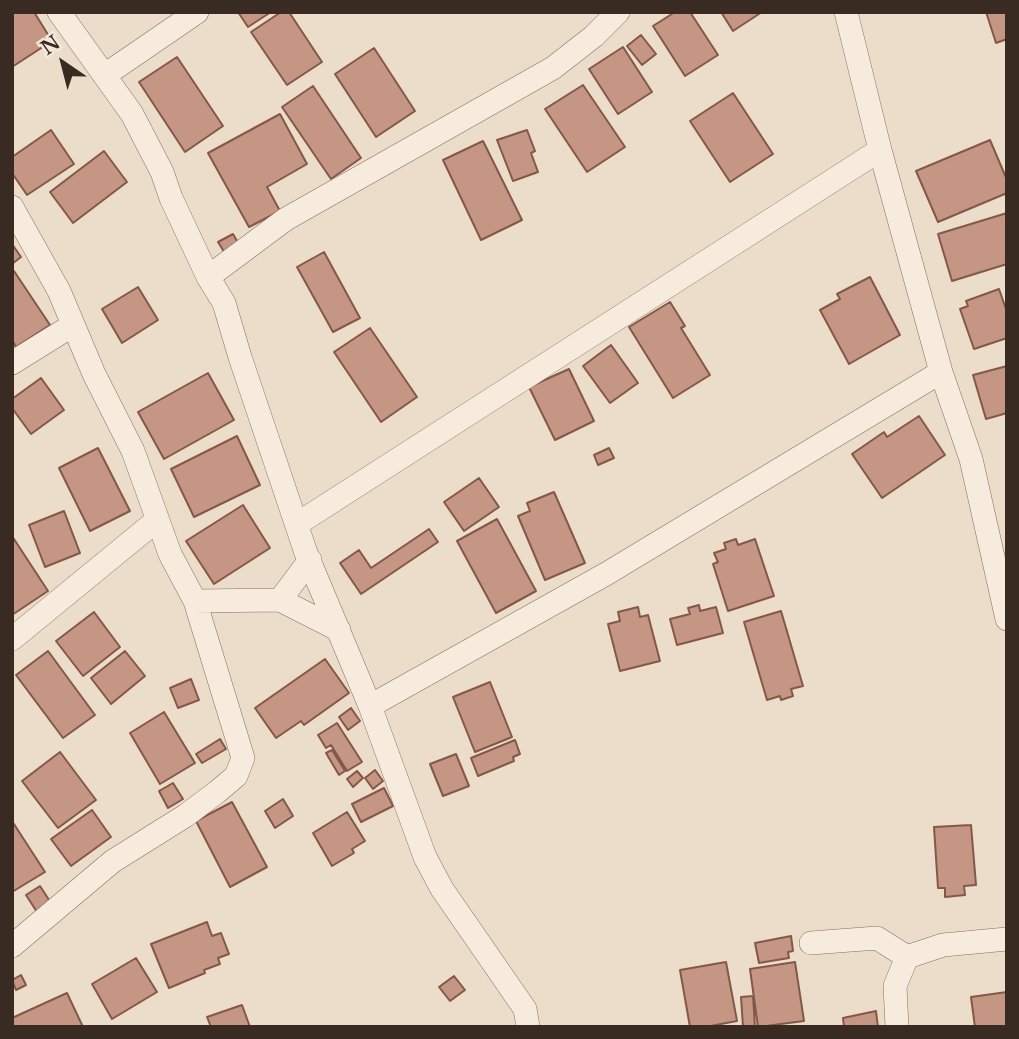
<!DOCTYPE html>
<style>
body{margin:0}
#map{position:relative;width:1019px;height:1039px;overflow:hidden;background:#ebddca;font-family:"Libre Baskerville",serif}
canvas{display:block}
.frame{position:absolute;inset:0;border:14px solid #392a22;pointer-events:none}
.north{position:absolute;left:28px;top:28px;width:70px;height:70px;-webkit-text-stroke:5px #f3e8d9;paint-order:stroke;rotate:325deg;font-size:19px;font-weight:700;line-height:28px;text-align:center;color:#392a22}
.north::after{content:'';display:block;margin:auto;width:24px;height:32px;background:#392a22;clip-path:polygon(50% 0,100% 100%,50% 72%,0 100%)}
</style>
<div id="map">
<canvas width="1019" height="1039"></canvas>
<div class="frame"></div>
<div class="north">N</div>
</div>
<script>
const context = document.querySelector('canvas').getContext('2d');
context.lineJoin = 'round';
function fillPath(path, color) { context.fillStyle = color; context.fill(path, 'evenodd'); }
const toPath = rows => new Path2D(rows.map(r => 'M' + r).join(''));
function trace(path, color, width, dash) { context.strokeStyle = color; context.lineWidth = width; context.lineCap = dash ? 'butt' : 'round'; context.setLineDash(dash || []); context.stroke(path); }
const building = toPath([
 [12,12,34,12,52,41,12,67,12,12],
 [238,12,271,12,248,27,238,12],
 [281,12,289,12,322,62,287,85,251,32,281,12],
 [675,12,690,12,718,55,685,76,653,26,675,12],
 [721,12,762,12,733,31,721,12],
 [986,12,1007,12,1007,39,996,43,986,12],
 [641,35,656,54,642,65,627,46,641,35],
 [623,47,652,92,618,114,589,69,623,47],
 [374,48,415,111,376,137,335,74,374,48],
 [177,57,223,126,185,152,139,82,177,57],
 [583,85,625,147,587,172,545,109,583,85],
 [313,86,361,158,331,179,282,107,313,86],
 [733,93,773,154,730,182,690,121,733,93],
 [280,114,307,164,267,187,280,211,249,227,208,153,280,114],
 [51,130,74,164,27,195,12,173,12,157,51,130],
 [527,130,535,151,531,153,538,172,513,181,497,140,527,130],
 [990,140,1007,180,1007,193,938,222,916,171,990,140],
 [483,141,522,220,481,240,443,160,483,141],
 [104,151,127,182,73,223,50,192,104,151],
 [1007,213,1007,264,952,281,938,234,1007,213],
 [233,234,240,246,226,255,218,242,233,234],
 [12,244,21,257,12,264,12,244],
 [324,252,360,318,333,332,297,267,324,252],
 [14,271,50,325,16,347,12,340,12,272,14,271],
 [870,277,900,335,849,364,820,310,840,299,837,294,870,277],
 [138,287,158,320,122,343,102,309,138,287],
 [999,289,1007,312,1007,338,974,349,960,309,968,306,966,301,999,289],
 [670,302,685,326,681,328,710,375,673,398,629,327,670,302],
 [370,328,417,397,381,422,334,352,370,328],
 [611,345,638,383,610,403,583,366,611,345],
 [1007,366,1007,413,986,419,973,375,1007,366],
 [569,369,594,421,555,440,529,387,569,369],
 [208,373,234,420,164,459,138,412,208,373],
 [41,378,64,410,31,434,12,408,12,399,41,378],
 [919,416,945,455,882,498,852,454,884,432,887,437,919,416],
 [237,436,260,485,194,517,171,469,237,436],
 [98,448,130,511,90,531,59,468,98,448],
 [609,448,614,458,598,465,594,455,609,448],
 [479,478,499,507,464,531,444,502,479,478],
 [554,492,585,563,545,580,518,516,530,511,527,503,554,492],
 [243,505,270,548,214,584,186,541,243,505],
 [64,511,80,553,45,567,29,525,64,511],
 [497,519,536,591,496,613,457,541,497,519],
 [429,529,438,542,361,594,340,563,359,550,371,568,429,529],
 [12,536,48,591,12,615,12,536],
 [736,539,738,545,755,539,774,596,728,611,713,564,718,562,714,553,726,549,724,543,736,539],
 [699,605,700,611,716,607,723,633,677,645,670,619,690,614,688,608,699,605],
 [638,607,640,617,648,615,660,661,620,671,608,624,620,621,618,612,638,607],
 [781,611,803,686,791,689,793,696,781,700,780,696,767,700,744,622,781,611],
 [94,612,120,647,83,676,56,641,94,612],
 [48,651,95,715,63,738,16,675,48,651],
 [125,651,145,676,111,704,91,678,125,651],
 [325,659,349,693,304,725,301,721,276,738,255,708,325,659],
 [191,679,199,700,178,708,170,688,191,679],
 [490,682,512,737,475,752,453,697,490,682],
 [351,708,360,721,348,730,339,717,351,708],
 [164,712,195,763,160,784,130,733,164,712],
 [337,723,362,762,347,771,331,745,326,748,318,735,337,723],
 [220,739,226,749,202,763,196,754,220,739],
 [515,740,520,754,513,757,514,761,478,776,471,758,515,740],
 [332,750,345,771,339,775,326,753,332,750],
 [60,752,96,800,58,828,22,781,60,752],
 [456,754,469,786,443,796,430,764,456,754],
 [375,770,383,781,373,789,365,778,375,770],
 [357,771,363,778,353,787,347,779,357,771],
 [173,783,183,799,168,808,159,791,173,783],
 [384,788,393,806,361,822,352,804,384,788],
 [283,799,293,816,275,828,265,811,283,799],
 [232,802,267,867,230,887,196,821,232,802],
 [92,810,111,837,71,866,51,839,92,810],
 [347,812,365,841,352,849,354,853,332,866,313,833,347,812],
 [12,821,45,872,12,892,12,821],
 [971,825,976,885,964,886,965,895,945,897,945,888,938,888,934,827,971,825],
 [40,886,51,903,37,912,26,895,40,886],
 [207,922,212,936,221,933,229,954,218,958,220,964,204,970,205,973,169,988,151,944,207,922],
 [791,936,793,951,788,952,789,958,759,963,755,943,791,936],
 [136,958,157,992,112,1019,92,984,136,958],
 [726,962,737,1021,705,1027,690,1027,680,970,726,962],
 [795,962,804,1021,758,1027,750,969,795,962],
 [21,975,26,985,16,990,12,980,21,975],
 [454,976,465,990,450,1001,439,987,454,976],
 [1007,992,1007,1027,975,1027,971,997,1007,992],
 [67,993,83,1027,12,1027,12,1018,67,993],
 [753,996,755,1027,743,1027,741,997,753,996],
 [242,1005,250,1027,211,1027,207,1017,242,1005],
 [876,1011,878,1027,844,1027,843,1018,876,1011]
]);
const minor = toPath([
 [59,12,132,114,162,172,171,198,208,277,224,303,240,357,306,553,370,706,425,857,442,889,525,1009,528,1027],
 [846,12,880,150,941,372,971,459,1007,619],
 [105,75,197,12],
 [12,207,59,291,94,374,133,451,170,554,195,601,243,758,236,776,217,792,185,816,113,861,12,946],
 [208,277,286,219,553,68,594,36,618,12],
 [12,363,73,325],
 [297,524,880,150],
 [280,600,310,560],
 [195,601,280,600,339,630],
 [12,639,156,521],
 [370,706,606,574,941,372],
 [811,943,877,938,907,957],
 [897,1027,895,986,907,957,943,945,1007,939]
]);
fillPath(building, '#c69684');
trace(building, '#845848', 2);
trace(minor, '#876f60', 24);
trace(minor, '#f6ebdd', 23);
</script>
